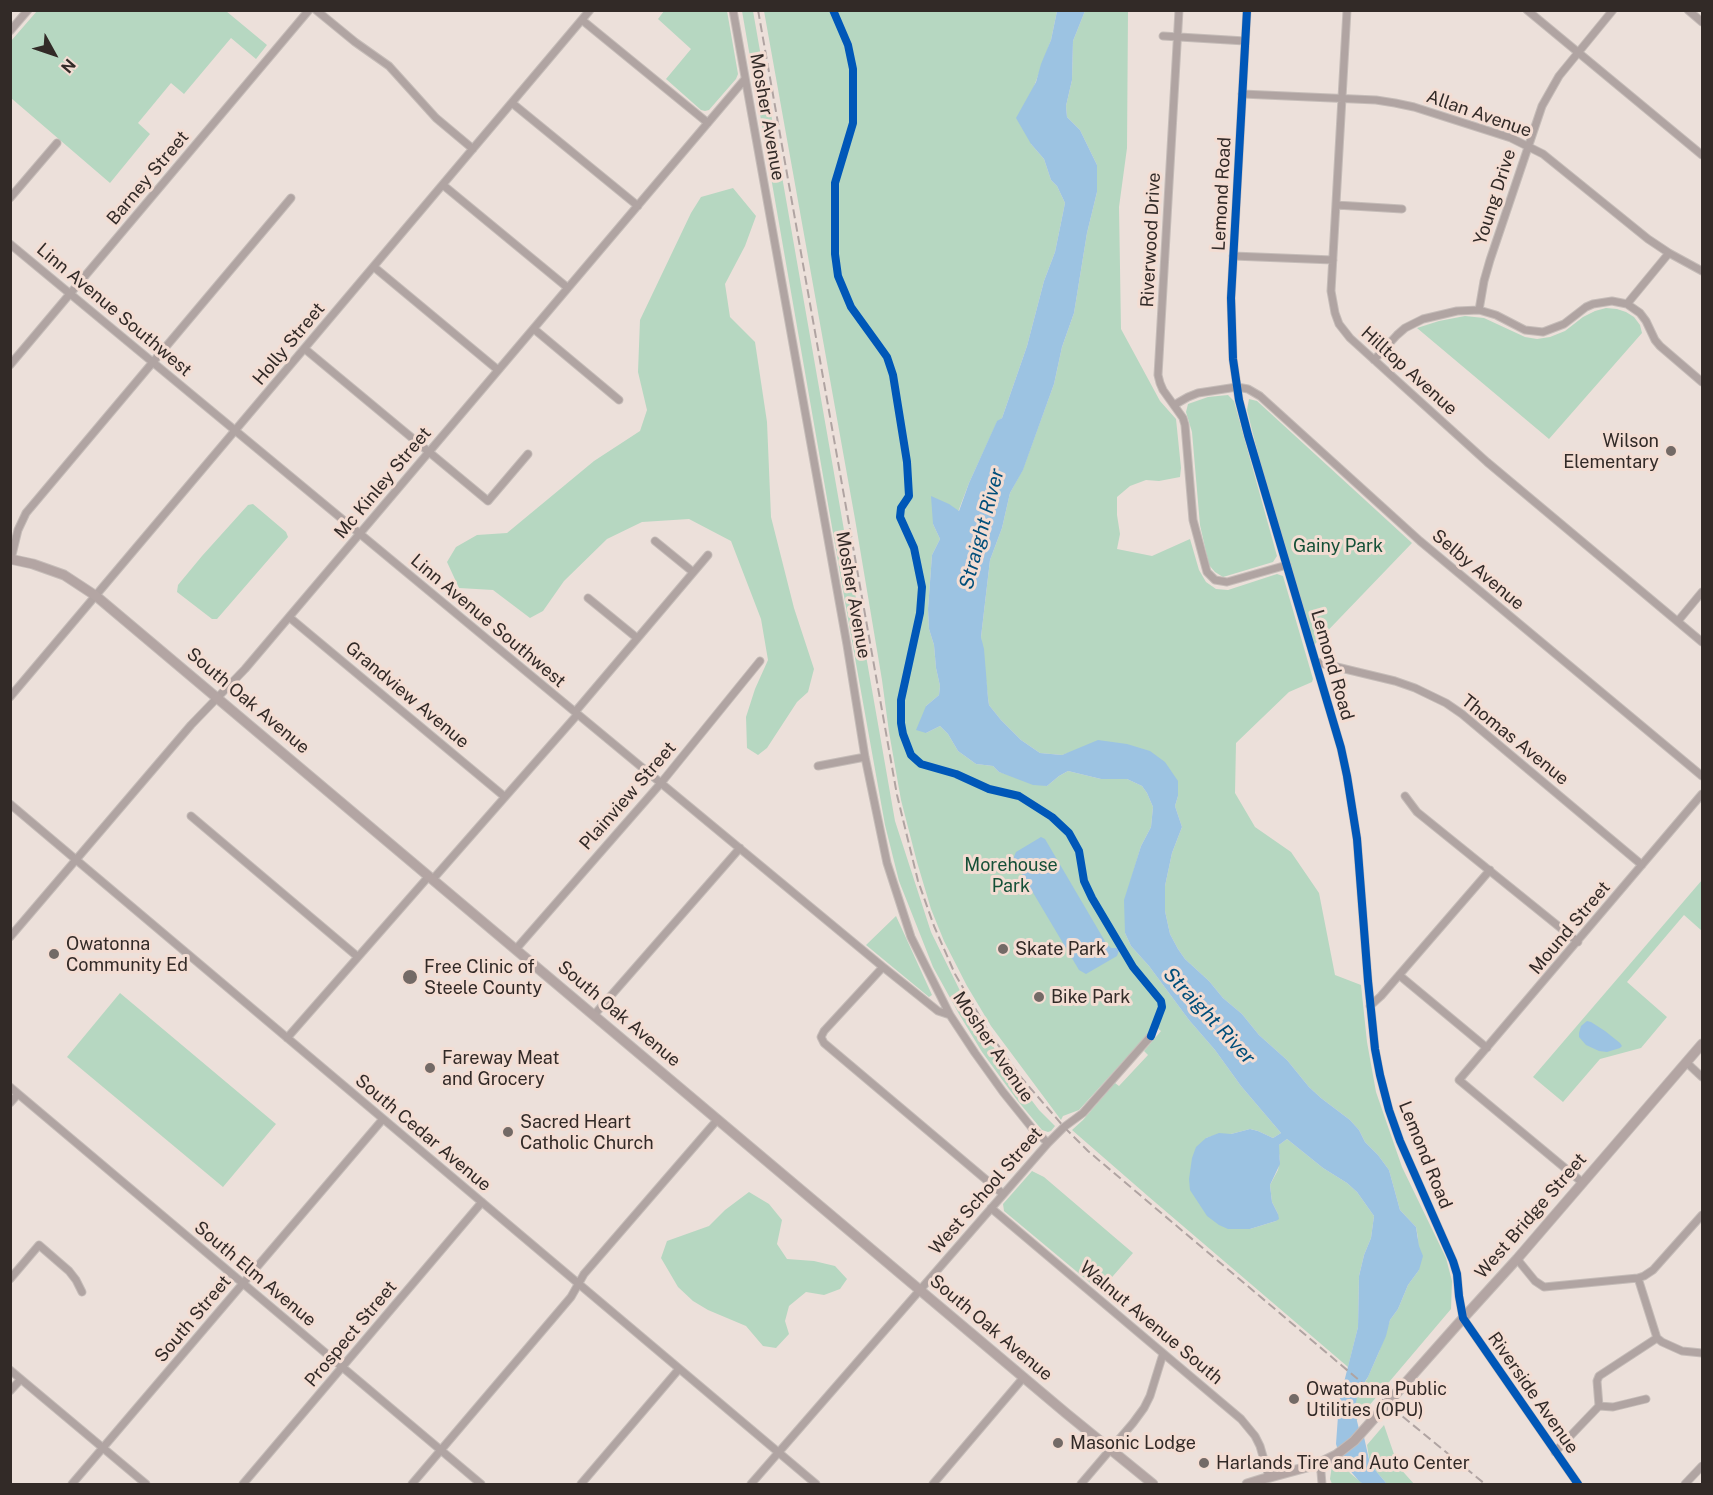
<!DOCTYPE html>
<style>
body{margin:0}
#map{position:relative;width:1713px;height:1495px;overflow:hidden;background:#ece0da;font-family:"Public Sans",sans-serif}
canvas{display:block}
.frame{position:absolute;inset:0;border:12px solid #322a27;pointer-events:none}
.north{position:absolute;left:24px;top:24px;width:60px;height:60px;-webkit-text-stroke:4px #f3ddd3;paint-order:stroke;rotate:130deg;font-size:16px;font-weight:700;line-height:24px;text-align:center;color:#322a27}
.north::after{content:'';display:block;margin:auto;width:21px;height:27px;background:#322a27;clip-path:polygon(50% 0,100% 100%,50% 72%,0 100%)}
</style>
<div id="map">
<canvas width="1713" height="1495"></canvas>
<div class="frame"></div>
<div class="north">N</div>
</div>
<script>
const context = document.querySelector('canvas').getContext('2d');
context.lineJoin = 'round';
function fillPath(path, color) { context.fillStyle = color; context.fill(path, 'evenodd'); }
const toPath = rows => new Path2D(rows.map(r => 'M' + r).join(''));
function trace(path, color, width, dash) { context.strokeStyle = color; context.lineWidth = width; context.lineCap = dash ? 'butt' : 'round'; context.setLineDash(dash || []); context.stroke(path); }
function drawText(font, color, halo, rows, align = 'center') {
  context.font = font + ' "Public Sans",sans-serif'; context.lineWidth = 6; context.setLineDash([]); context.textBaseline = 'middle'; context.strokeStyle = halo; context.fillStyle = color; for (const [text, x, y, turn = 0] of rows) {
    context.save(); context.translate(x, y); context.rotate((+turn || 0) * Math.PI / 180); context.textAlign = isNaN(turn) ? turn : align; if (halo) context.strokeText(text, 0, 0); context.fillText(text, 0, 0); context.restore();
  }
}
const green = toPath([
 [37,11,226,11,267,45,256,59,231,38,184,94,171,83,138,123,150,134,110,183,11,98,11,41],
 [664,11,727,11,738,74,736,79,709,110,705,111,701,110,666,79,691,49,658,19],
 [742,11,753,11,895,821,931,932,969,1009,1007,1068,1039,1110,1055,1126,1051,1131,1048,1132,1042,1130,1017,1100,982,1052,959,1014,933,967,899,881,885,825,848,619],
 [764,11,1057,11,1051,40,1032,92,1031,144,1044,159,1051,180,1057,186,1065,203,1055,252,1044,281,1027,346,1002,418,997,422,969,483,958,512,933,524,940,539,932,555,928,609,929,629,934,645,936,668,940,686,939,695,926,706,926,733,940,726,948,734,958,751,976,764,993,766,999,772,1047,786,1059,776,1068,771,1101,779,1127,779,1142,786,1147,793,1153,807,1151,827,1141,846,1125,900,1125,933,1131,946,1149,966,1189,1020,1215,1050,1241,1086,1281,1133,1273,1138,1258,1131,1250,1129,1231,1134,1219,1134,1206,1138,1250,1229,1276,1221,1278,1214,1272,1202,1270,1185,1278,1170,1280,1159,1278,1148,1279,1145,1287,1139,1323,1168,1347,1183,1357,1192,1374,1216,1371,1238,1364,1255,1359,1276,1358,1327,1348,1367,1149,1197,1072,1130,1083,1120,1115,1083,1119,1086,1148,1055,1144,1051,1161,1031,1155,1026,1079,1110,1063,1116,1061,1120,991,1026,967,986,944,941,931,909,917,862,901,800,889,732,882,680,855,519],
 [1085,11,1128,11,1127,148,1119,207,1121,329,1160,401,1176,419,1181,468,1180,477,1159,481,1146,480,1130,486,1117,497,1117,515,1120,534,1117,549,1152,556,1190,539,1199,570,1206,582,1216,589,1228,590,1277,574,1283,576,1313,679,1312,682,1289,692,1236,743,1235,793,1255,827,1291,852,1319,893,1335,975,1361,985,1367,1042,1376,1092,1402,1167,1446,1258,1452,1281,1451,1309,1356,1421,1353,1409,1359,1391,1367,1379,1379,1352,1390,1320,1398,1309,1408,1285,1419,1270,1418,1238,1416,1227,1400,1210,1389,1170,1378,1155,1365,1142,1359,1130,1350,1120,1321,1098,1309,1087,1287,1060,1259,1035,1242,1014,1223,998,1209,981,1185,959,1178,949,1170,934,1165,911,1165,886,1172,853,1182,827,1175,806,1178,796,1074,751,1062,755,1040,753,1021,740,1001,720,989,705,988,698,981,637,990,560,1002,528,1010,493,1023,469,1054,384,1062,347,1074,313,1087,233,1097,192,1097,165,1080,130,1067,117,1066,106,1072,80,1073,41],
 [733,188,756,216,745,246,725,284,730,317,755,342,767,422,771,517,794,608,814,669,808,692,797,702,767,748,758,755,747,748,746,717,755,689,768,660,761,619,731,541,689,519,642,522,607,539,564,581,543,611,530,618,493,590,459,588,447,562,456,547,477,535,507,533,594,461,640,431,647,410,638,372,640,320,691,213,701,197],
 [1606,308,1617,309,1626,312,1634,317,1640,325,1642,333,1549,439,1417,328,1439,321,1465,316,1484,318,1525,337,1537,339,1550,337,1565,331,1583,317,1595,311],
 [1228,395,1234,401,1277,556,1273,562,1223,577,1215,572,1209,565,1200,525,1192,432,1186,412,1188,404,1208,397],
 [1249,399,1257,401,1412,543,1314,645,1260,462,1247,410],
 [253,504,286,532,288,537,217,619,212,619,177,592,178,585,202,556,248,505],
 [1702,880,1702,931,1684,915,1627,982,1667,1017,1641,1048,1600,1059,1563,1102,1533,1077],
 [896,916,932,995,929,997,866,945],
 [120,993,276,1124,223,1187,67,1057],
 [1032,1171,1044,1177,1133,1253,1100,1291,1004,1211,1003,1204],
 [749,1192,769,1204,782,1220,777,1244,787,1259,814,1261,835,1266,847,1279,840,1289,824,1295,806,1292,789,1306,785,1321,789,1334,776,1348,763,1346,746,1326,708,1310,693,1301,678,1287,661,1258,667,1241,709,1226,725,1210],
 [1384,1425,1398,1466,1414,1484,1387,1484,1370,1464,1367,1445],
 [1341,1460,1350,1473,1363,1484,1332,1484,1330,1479,1332,1465]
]);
const water = toPath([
 [1057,11,1085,11,1073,41,1072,80,1066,106,1067,117,1080,130,1097,165,1097,192,1087,233,1074,313,1062,347,1054,384,1023,470,1010,493,1002,528,990,560,981,637,984,649,988,698,989,705,1001,720,1021,740,1040,753,1062,755,1098,740,1127,744,1150,751,1165,762,1178,781,1178,796,1175,806,1182,827,1172,853,1165,886,1165,911,1170,934,1178,949,1185,959,1209,981,1223,998,1242,1014,1259,1035,1287,1060,1309,1087,1321,1098,1350,1120,1359,1130,1365,1142,1378,1155,1389,1170,1400,1210,1416,1227,1419,1246,1423,1256,1419,1270,1408,1285,1398,1309,1390,1320,1386,1336,1368,1377,1359,1391,1354,1409,1360,1433,1364,1437,1370,1464,1387,1484,1363,1484,1359,1481,1341,1460,1336,1444,1339,1402,1358,1327,1359,1276,1364,1255,1371,1238,1374,1216,1357,1192,1347,1183,1323,1168,1287,1139,1279,1145,1280,1164,1270,1185,1272,1202,1278,1214,1279,1219,1276,1221,1250,1229,1228,1229,1219,1225,1207,1216,1190,1190,1189,1179,1192,1158,1196,1147,1206,1138,1219,1133,1231,1134,1250,1129,1258,1131,1273,1138,1281,1133,1241,1086,1215,1050,1189,1020,1149,966,1131,946,1125,933,1124,900,1141,846,1151,827,1153,807,1147,793,1142,786,1127,779,1101,779,1068,771,1059,776,1047,786,1033,785,999,772,993,766,976,764,958,751,948,734,940,726,926,733,916,730,926,706,939,695,940,686,936,668,934,645,929,629,928,609,932,555,940,539,933,524,931,496,949,504,959,511,969,483,997,421,1002,418,1027,346,1044,281,1055,252,1065,203,1057,186,1051,180,1044,159,1031,144,1016,118,1036,82,1041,64,1051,40],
 [1041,837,1045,839,1106,943,1111,948,1117,948,1119,950,1117,956,1086,974,1079,970,1013,859,1016,852],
 [1587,1021,1591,1022,1605,1031,1620,1043,1622,1046,1620,1048,1607,1052,1599,1051,1586,1045,1579,1037,1579,1033,1581,1026]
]);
const minor = toPath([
 [316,10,355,42,389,66,436,118,473,149],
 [733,10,847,645,865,757,887,863,911,937,950,1015,975,1053,1003,1092,1032,1128,1048,1143],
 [1179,10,1158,375,1160,383,1163,390,1183,418,1185,425,1193,520,1207,572,1215,580,1227,582,1287,565],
 [1247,10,1231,298,1233,359,1239,400,1248,435,1341,748,1347,776,1357,839,1368,981,1375,1049,1380,1075,1389,1110,1400,1141,1453,1261,1457,1274,1459,1296,1463,1318,1578,1484],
 [1347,10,1331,291,1335,313,1339,324,1350,338,1487,462,1702,642],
 [1527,10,1702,155],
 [1688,10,1702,22],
 [582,20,708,123],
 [10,31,28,10],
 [1163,36,1245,41],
 [1242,94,1376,100,1395,103,1414,107,1511,138,1543,154,1648,239,1669,253,1702,271],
 [512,103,638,206],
 [443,185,568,288],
 [10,198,57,143],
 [1336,205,1402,209],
 [10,244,883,967,938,1011,950,1015],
 [1233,256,1333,260],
 [374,267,498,370],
 [1627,304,1669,253],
 [1479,310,1484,281,1490,260,1542,106,1559,76,1613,10],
 [534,329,619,400],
 [305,349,488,501,528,454],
 [1374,360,1397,335,1405,328,1423,319,1457,311,1479,310,1496,315,1525,330,1543,332,1564,324,1586,307,1593,304,1612,301,1627,304,1640,313,1646,321,1655,340,1660,346,1702,382],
 [10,365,309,10],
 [1174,405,1188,397,1198,393,1237,387,1248,389,1260,396,1420,541,1702,776],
 [655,541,693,572],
 [11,559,18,530,26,513,291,198],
 [588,598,637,638],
 [289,617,505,797],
 [1678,621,1702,592],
 [1316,662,1395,681,1415,688,1446,703,1462,714,1642,865],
 [10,697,590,10],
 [575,712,708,555],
 [818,766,865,757],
 [1405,796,1417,812,1578,942],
 [10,804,816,1484],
 [191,816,358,957],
 [433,879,577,715],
 [10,937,191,725,245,669,745,79],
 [516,949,661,783,760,661],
 [883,967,824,1031,821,1037,824,1043,1003,1194],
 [1399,975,1487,1048],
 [1370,1006,1381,996,1490,870],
 [594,1015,740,848],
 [287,1038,429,876],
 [1687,1063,1702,1077],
 [10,1087,481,1484],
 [10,1103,18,1094],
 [1583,1183,1459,1080,1702,794],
 [991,1208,1241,1419,1255,1436,1260,1446,1269,1477],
 [1517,1259,1535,1281,1544,1287,1638,1278,1644,1276,1653,1270,1702,1215],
 [1638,1278,1657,1338,1662,1342,1682,1351,1702,1353],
 [10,1279,39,1245,69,1271,76,1280,82,1292],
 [10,1370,146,1484],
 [10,1391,21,1379],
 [1599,1406,1613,1407,1646,1399],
 [1555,1452,1599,1406,1597,1381,1599,1376,1657,1338],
 [1318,1464,1321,1472,1322,1484],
 [72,1484,383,1119],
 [243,1484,482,1202],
 [412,1484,571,1297,584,1274,718,1119],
 [581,1484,679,1369],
 [751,1484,1048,1143,1064,1127,1083,1113,1151,1036],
 [933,1484,1024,1377],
 [1081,1484,1133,1423,1144,1408,1150,1396,1163,1354],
 [1685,1484,1702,1466]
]);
const major = toPath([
 [10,559,33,564,64,575,96,596,1067,1414,1153,1484],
 [1247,1484,1263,1479,1318,1464,1336,1455,1354,1441,1457,1325,1517,1259,1702,1044]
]);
const rail = toPath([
 [758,10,897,795,918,881,934,926,955,974,989,1032,1019,1075,1064,1127,1088,1151,1386,1403,1485,1484]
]);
const cycleway = toPath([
 [833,10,848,45,853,69,853,123,835,183,835,254,838,276,851,307,877,343,887,357,893,375,907,462,909,496,901,508,900,517,914,548,922,587,920,613,901,700,901,723,903,734,911,755,921,764,956,774,989,789,1019,796,1052,817,1069,833,1079,851,1084,881,1092,898,1133,967,1161,1001,1162,1007,1151,1036],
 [1247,10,1231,298,1233,359,1239,400,1248,435,1341,748,1347,776,1357,839,1368,981,1375,1049,1380,1075,1389,1110,1400,1141,1453,1261,1457,1274,1459,1296,1463,1318,1578,1484]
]);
const markers = [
 [1671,451,6,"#736a66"],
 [1003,949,6,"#736a66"],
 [54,954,6,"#736a66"],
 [410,977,8,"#736a66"],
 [1039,997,6,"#736a66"],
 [430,1068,6,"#736a66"],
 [508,1132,6,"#736a66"],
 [1294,1399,6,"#736a66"],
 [1058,1443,6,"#736a66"],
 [1204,1463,6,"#736a66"]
];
const streetNames = [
 ["Allan Avenue",1479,114,19],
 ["Mosher Avenue",767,117,80],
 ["Barney Street",148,178,-50],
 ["Lemond Road",1222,194,-87],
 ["Young Drive",1495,197,-72],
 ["Riverwood Drive",1151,240,-87],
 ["Linn Avenue Southwest",114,310,40],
 ["Holly Street",289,344,-50],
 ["Hilltop Avenue",1409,371,42],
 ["Mc Kinley Street",383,483,-50],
 ["Selby Avenue",1478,570,40],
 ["Mosher Avenue",853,595,80],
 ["Linn Avenue Southwest",488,621,40],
 ["Lemond Road",1332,665,74],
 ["Grandview Avenue",407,695,40],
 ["South Oak Avenue",248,701,40],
 ["Thomas Avenue",1515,740,39],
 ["Plainview Street",628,796,-49],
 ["Mound Street",1570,928,-50],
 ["South Oak Avenue",619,1014,40],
 ["Mosher Avenue",993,1047,56],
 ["South Cedar Avenue",423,1133,40],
 ["Lemond Road",1425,1155,68],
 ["West School Street",986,1191,-49],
 ["West Bridge Street",1531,1216,-49],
 ["South Elm Avenue",255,1274,40],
 ["South Street",193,1319,-50],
 ["Walnut Avenue South",1151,1323,40],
 ["South Oak Avenue",991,1328,40],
 ["Prospect Street",351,1334,-50],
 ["Riverside Avenue",1533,1393,55]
];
const poiNames = [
 ["Wilson",1659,441,"right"],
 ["Elementary",1659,462,"right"],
 ["Owatonna",66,944],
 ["Community Ed",66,965],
 ["Skate Park",1015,949],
 ["Free Clinic of",424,967],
 ["Steele County",424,988],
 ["Bike Park",1051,997],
 ["Fareway Meat",442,1058],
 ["and Grocery",442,1079],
 ["Sacred Heart",520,1122],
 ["Catholic Church",520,1143],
 ["Owatonna Public",1306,1389],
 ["Utilities (OPU)",1306,1410],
 ["Masonic Lodge",1070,1443],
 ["Harlands Tire and Auto Center",1216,1463]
];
const parkNames = [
 ["Gainy Park",1338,546],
 ["Morehouse",1011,865],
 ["Park",1011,886]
];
const waterNames = [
 ["Straight River",982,529,-75],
 ["Straight River",1209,1016,47]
];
fillPath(green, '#b6d7c1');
fillPath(water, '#9cc3e2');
trace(minor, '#c5bcb8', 9);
trace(major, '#c5bcb8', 11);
trace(minor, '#b0a4a2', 7);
trace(major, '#b3a5a3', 9);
trace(rail, '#b0a4a2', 2, [9, 4.5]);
trace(cycleway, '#0057b8', 8);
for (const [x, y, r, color] of markers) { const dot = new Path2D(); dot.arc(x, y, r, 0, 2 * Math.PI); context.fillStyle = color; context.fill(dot); trace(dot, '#f3ddd3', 2); }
drawText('18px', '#322a27', '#f3ddd3', streetNames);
drawText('18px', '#322a27', '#f3ddd3', poiNames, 'left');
drawText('18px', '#155037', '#f3ddd3', parkNames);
drawText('italic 20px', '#004e7a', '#f3ddd3', waterNames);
</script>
